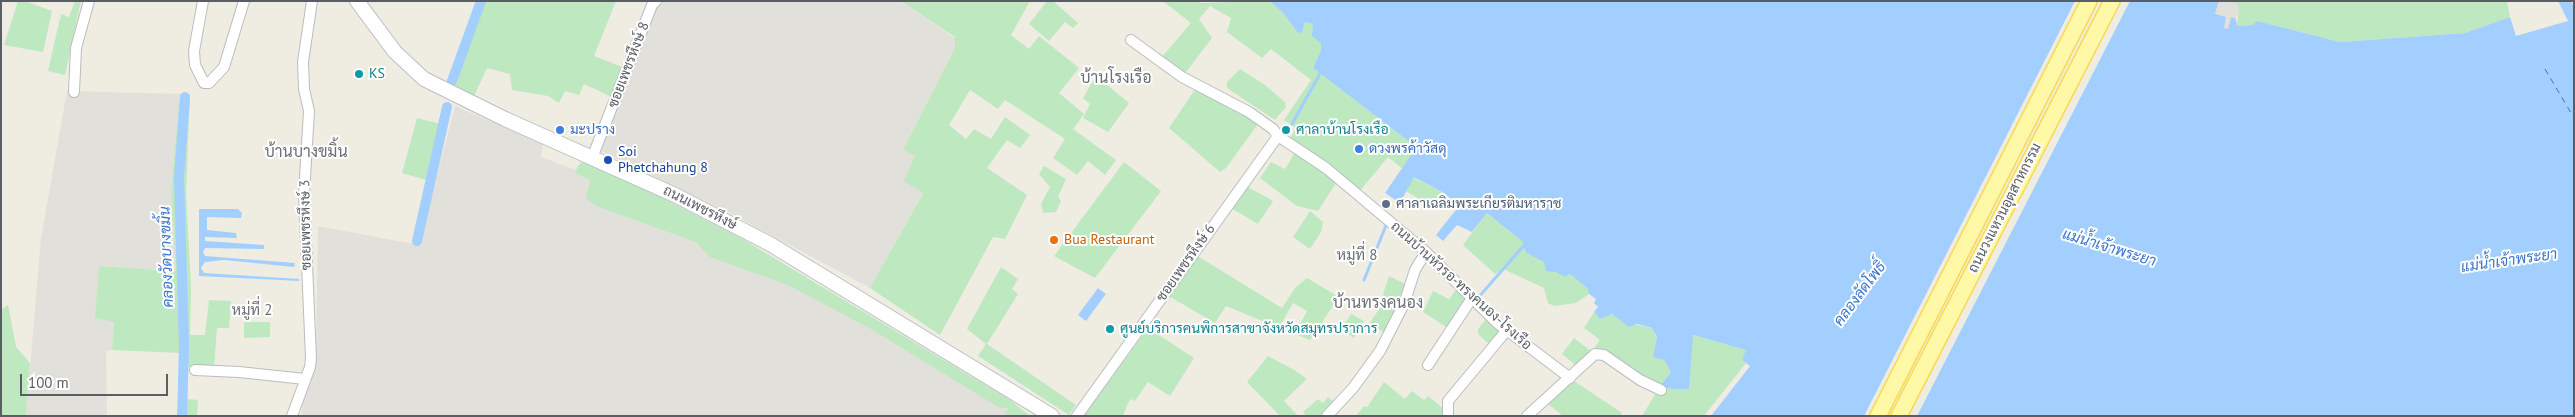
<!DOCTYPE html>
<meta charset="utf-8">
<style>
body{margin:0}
#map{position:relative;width:2575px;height:417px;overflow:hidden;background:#efede2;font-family:"PT Sans",sans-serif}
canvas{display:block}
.frame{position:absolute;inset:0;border:2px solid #5a5e64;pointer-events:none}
.scale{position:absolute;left:20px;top:374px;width:148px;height:22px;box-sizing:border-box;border:2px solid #5a5e64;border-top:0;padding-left:6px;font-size:15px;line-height:18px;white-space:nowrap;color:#5a5e64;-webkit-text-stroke:4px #fff;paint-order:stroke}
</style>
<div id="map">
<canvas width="2575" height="417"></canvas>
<div class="frame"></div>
<div class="scale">100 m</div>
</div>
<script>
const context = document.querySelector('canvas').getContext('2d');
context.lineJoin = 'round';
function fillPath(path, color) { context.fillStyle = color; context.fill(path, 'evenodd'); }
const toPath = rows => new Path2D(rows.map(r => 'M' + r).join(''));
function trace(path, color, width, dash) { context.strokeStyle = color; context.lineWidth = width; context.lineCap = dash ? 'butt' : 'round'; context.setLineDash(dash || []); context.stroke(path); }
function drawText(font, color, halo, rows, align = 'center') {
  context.font = font + ' "PT Sans",Sarabun,sans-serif'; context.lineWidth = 4; context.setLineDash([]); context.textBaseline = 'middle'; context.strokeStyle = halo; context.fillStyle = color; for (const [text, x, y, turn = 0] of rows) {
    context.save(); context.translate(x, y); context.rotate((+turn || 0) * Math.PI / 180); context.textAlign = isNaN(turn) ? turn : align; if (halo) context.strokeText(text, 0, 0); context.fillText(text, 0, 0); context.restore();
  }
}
const industrial = toPath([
 [661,1,901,1,955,38,955,48,903,150,915,156,923,192,870,288,730,213,601,151,658,4],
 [2219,1,2232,1,2240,5,2236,19,2231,17,2228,29,2223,28,2215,14],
 [67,91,180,94,171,191,176,271,99,266,114,322,112,350,106,351,107,416,26,416,41,238],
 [455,106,543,144,541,157,584,173,779,267,1008,408,1004,416,301,416,304,397,316,359,318,226,419,245]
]);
const green = toPath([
 [18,1,25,1,52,11,43,52,4,45],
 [75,1,81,1,65,75,48,71,61,14,69,17],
 [477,1,616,1,594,56,625,68,614,98,584,84,579,95,565,91,559,103,548,96,512,90,510,74,487,68,474,96,447,81],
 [901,1,1030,1,1011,35,1029,49,1039,36,1079,68,1059,93,1084,114,1073,129,1116,160,1105,175,1088,161,1077,175,1053,158,1065,139,1005,100,998,109,970,90,949,125,966,139,974,129,991,139,1005,117,1030,135,1020,148,1007,140,987,168,1027,195,1005,239,993,237,940,335,870,288,923,193,904,181,915,156,903,150,955,48,955,37],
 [1047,1,1053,1,1078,23,1073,28,1065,22,1049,41,1029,24],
 [1169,1,1201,1,1200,3,1270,1,1284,14,1297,32,1302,32,1305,22,1313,24,1321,42,1321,50,1313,68,1411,143,1414,151,1403,169,1388,157,1359,192,1290,139,1296,128,1284,120,1311,80,1271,49,1262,58,1227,32,1231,18,1210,6,1199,19,1212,38,1183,76,1161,58,1191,23,1164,2],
 [2507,1,2510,17,2465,33,2340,42,2257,21,2252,25,2237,26,2239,5,2232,2],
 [1240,69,1265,85,1285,102,1286,107,1275,120,1227,88,1227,82],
 [1096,76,1129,103,1108,132,1083,118,1090,104,1083,98],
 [1196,88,1234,108,1258,124,1226,168,1220,172,1169,128],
 [180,94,190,95,186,193,191,287,190,335,205,335,209,300,231,301,229,328,217,328,214,368,188,367,187,399,198,400,197,416,180,416,182,353,112,350,114,322,95,318,99,266,176,271,171,191],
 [417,118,441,124,426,180,402,173],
 [1296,151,1338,180,1318,211,1297,206,1260,178,1271,162,1285,169],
 [582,162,653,193,741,238,1010,400,1030,416,1004,416,1008,408,1000,408,871,329,788,285,710,257,696,242,599,207,586,199,590,180,575,173,578,166],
 [1124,162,1161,191,1095,278,1054,256],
 [1044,166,1066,179,1058,197,1061,201,1056,212,1043,213,1041,204,1050,187,1039,174],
 [1413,177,1442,192,1432,207,1406,191],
 [1248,187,1273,201,1258,224,1231,208],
 [1310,211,1323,222,1321,232,1310,249,1293,237],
 [1487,213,1523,242,1525,252,1540,259,1565,277,1570,274,1587,288,1589,294,1576,303,1554,306,1548,303,1544,288,1503,269,1495,274,1463,245],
 [1196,255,1282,308,1295,288,1307,278,1339,297,1310,340,1295,334,1307,311,1293,303,1279,328,1226,306,1215,323,1167,295],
 [1001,267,1018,279,1012,289,1018,294,987,344,1076,405,1069,415,978,356,986,344,967,329],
 [1389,276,1407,285,1387,334,1369,324,1386,299,1383,294],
 [1459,286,1470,298,1449,329,1423,312,1433,291,1449,299],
 [8,305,16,347,30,363,26,416,1,416,1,310],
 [1594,312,1600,319,1612,314,1632,324,1652,328,1671,372,1660,386,1672,389,1689,388,1692,335,1747,350,1742,360,1746,363,1704,416,1642,416,1660,386,1639,376,1607,353,1594,348,1600,340,1584,328],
 [1351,314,1364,321,1354,338,1341,329],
 [1488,317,1504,330,1491,346,1478,334,1478,329],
 [244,322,270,322,270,337,244,338],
 [1148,328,1194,358,1170,396,1148,382,1135,401,1131,399,1128,403,1123,416,1084,416],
 [1574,338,1592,352,1579,368,1562,354],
 [1268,356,1296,371,1307,379,1284,401,1298,416,1280,416,1247,382],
 [1574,381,1622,413,1620,416,1563,416,1548,404],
 [1384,382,1405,399,1412,391,1424,400,1428,396,1444,409,1444,416,1356,416,1364,406,1367,407],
 [1328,397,1334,402,1321,416,1307,416,1303,412,1318,399,1323,403]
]);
const water = toPath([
 [1270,1,2219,1,2215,14,2226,17,2224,28,2228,29,2231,17,2236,19,2237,26,2252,25,2257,21,2340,42,2465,33,2510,17,2516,36,2568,21,2558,1,2571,1,2574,7,2574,416,1711,416,1750,366,1742,360,1746,350,1693,335,1689,389,1672,389,1660,386,1671,372,1664,360,1653,357,1657,338,1652,328,1637,324,1629,327,1612,314,1600,319,1594,312,1598,307,1594,303,1596,299,1589,294,1587,288,1570,274,1565,277,1556,272,1546,271,1544,262,1525,252,1523,242,1487,213,1472,232,1457,225,1443,241,1436,235,1459,206,1444,193,1414,177,1400,203,1385,193,1414,151,1411,143,1313,68,1321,50,1321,43,1312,36,1313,24,1305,22,1302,33,1297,32,1284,14],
 [199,209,238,209,242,213,241,218,207,217,207,230,236,233,237,238,205,237,205,241,264,245,264,249,205,248,203,252,205,256,295,263,294,267,224,260,205,262,201,268,204,273,299,279,299,281,199,276],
 [1098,288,1106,294,1086,321,1078,315]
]);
const pier = toPath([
 [2075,1,2130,1,1917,416,1864,416]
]);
const stream = toPath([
 [1292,124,1322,70],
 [1364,280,1387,223],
 [1477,299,1526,243]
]);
const canal = toPath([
 [452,81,481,1],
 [417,241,447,107],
 [182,416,184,346,179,178,185,97]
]);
const ferry = toPath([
 [2545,69,2574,118]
]);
const street = toPath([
 [203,1,194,51,195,65,204,83,209,83,224,67,244,1],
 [1131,40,1182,77,1249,112,1273,129,1278,136,1326,168,1426,252,1496,322,1570,378],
 [74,92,76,48,89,1],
 [592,158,652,5,656,1],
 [1428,365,1472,298],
 [195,370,239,372,305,379],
 [292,416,310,367,311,358,304,194,309,111,304,89,303,62,312,1],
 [1077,416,1278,136],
 [1327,416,1353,388,1380,351,1404,304,1415,270,1426,252],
 [1448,416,1448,401,1507,330],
 [1527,416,1595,354,1604,355,1640,380,1661,390]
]);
const secondary = toPath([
 [357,1,395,52,424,79,505,119,675,195,770,244,1052,416]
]);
const primary = toPath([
 [1878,416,2089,1],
 [1899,416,2112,1]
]);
const markers = [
 [359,74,5,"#0f9aa8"],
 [560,130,5,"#3f7fe0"],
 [1286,130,5,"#0f9aa8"],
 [1359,149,5,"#3f7fe0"],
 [608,160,5,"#1a4fb4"],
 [1386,204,5,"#5c6f8a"],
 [1054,240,5,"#e8710a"],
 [1110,329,5,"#0f9aa8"]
];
const streetNames = [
 ["ซอยเพชรหึงษ์ 8",629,65,-69],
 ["ถนนเพชรหึงษ์",700,208,27],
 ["ถนนวงแหวนอุตสาหกรรม",2005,208,-63],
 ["ซอยเพชรหึงษ์ 3",306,225,-91],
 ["ซอยเพชรหึงษ์ 6",1186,263,-55],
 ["ถนนบ้านหัวรอ-ทรงคนอง-โรงเรือ",1461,286,42]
];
const cultureNames = [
 ["KS",369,74],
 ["ศาลาบ้านโรงเรือ",1296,130],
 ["ศูนย์บริการคนพิการสาขาจังหวัดสมุทรปราการ",1120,329]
];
const shopNames = [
 ["มะปราง",570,130],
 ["ดวงพรค้าวัสดุ",1369,149]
];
const transitNames = [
 ["Soi",618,152],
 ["Phetchahung 8",618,168]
];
const serviceNames = [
 ["ศาลาเฉลิมพระเกียรติมหาราช",1396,204]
];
const foodNames = [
 ["Bua Restaurant",1064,240]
];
const waterNames = [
 ["แม่น้ำเจ้าพระยา",2109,248,17],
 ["คลองวัดบางขมิ้น",167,257,-92],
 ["แม่น้ำเจ้าพระยา",2509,261,-8],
 ["คลองลัดโพธิ์",1860,294,-53]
];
const neighbourhoodNames = [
 ["หมู่ที่ 8",1357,256],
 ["หมู่ที่ 2",252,311]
];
const quarterNames = [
 ["บ้านโรงเรือ",1116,78],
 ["บ้านบางขมิ้น",306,152],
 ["บ้านทรงคนอง",1378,303]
];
fillPath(industrial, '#e2e0da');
fillPath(green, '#bde8c0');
fillPath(water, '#a2cfff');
fillPath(pier, '#efede2');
trace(stream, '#a2cfff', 3);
trace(canal, '#a2cfff', 10);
trace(ferry, '#3b76cb', 1, [6, 5]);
trace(street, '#babcc2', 12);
trace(secondary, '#bbbec5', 16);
trace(primary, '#fbd84e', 18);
trace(street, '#fff', 10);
trace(secondary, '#fff', 14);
trace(primary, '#fff8a7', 15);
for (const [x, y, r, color] of markers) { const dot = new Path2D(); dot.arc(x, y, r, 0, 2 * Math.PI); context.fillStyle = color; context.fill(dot); trace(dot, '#fff', 2); }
drawText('14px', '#5a5e64', '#fff', streetNames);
drawText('14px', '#0d838f', '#fff', cultureNames, 'left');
drawText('14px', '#366cbe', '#fff', shopNames, 'left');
drawText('14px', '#164399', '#fff', transitNames, 'left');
drawText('14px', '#4e5e75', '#fff', serviceNames, 'left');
drawText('14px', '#c56008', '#fff', foodNames, 'left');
drawText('italic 15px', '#3b76cb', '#fff', waterNames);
drawText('15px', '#6b7076', '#fff', neighbourhoodNames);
drawText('16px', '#6b7076', '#fff', quarterNames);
</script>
